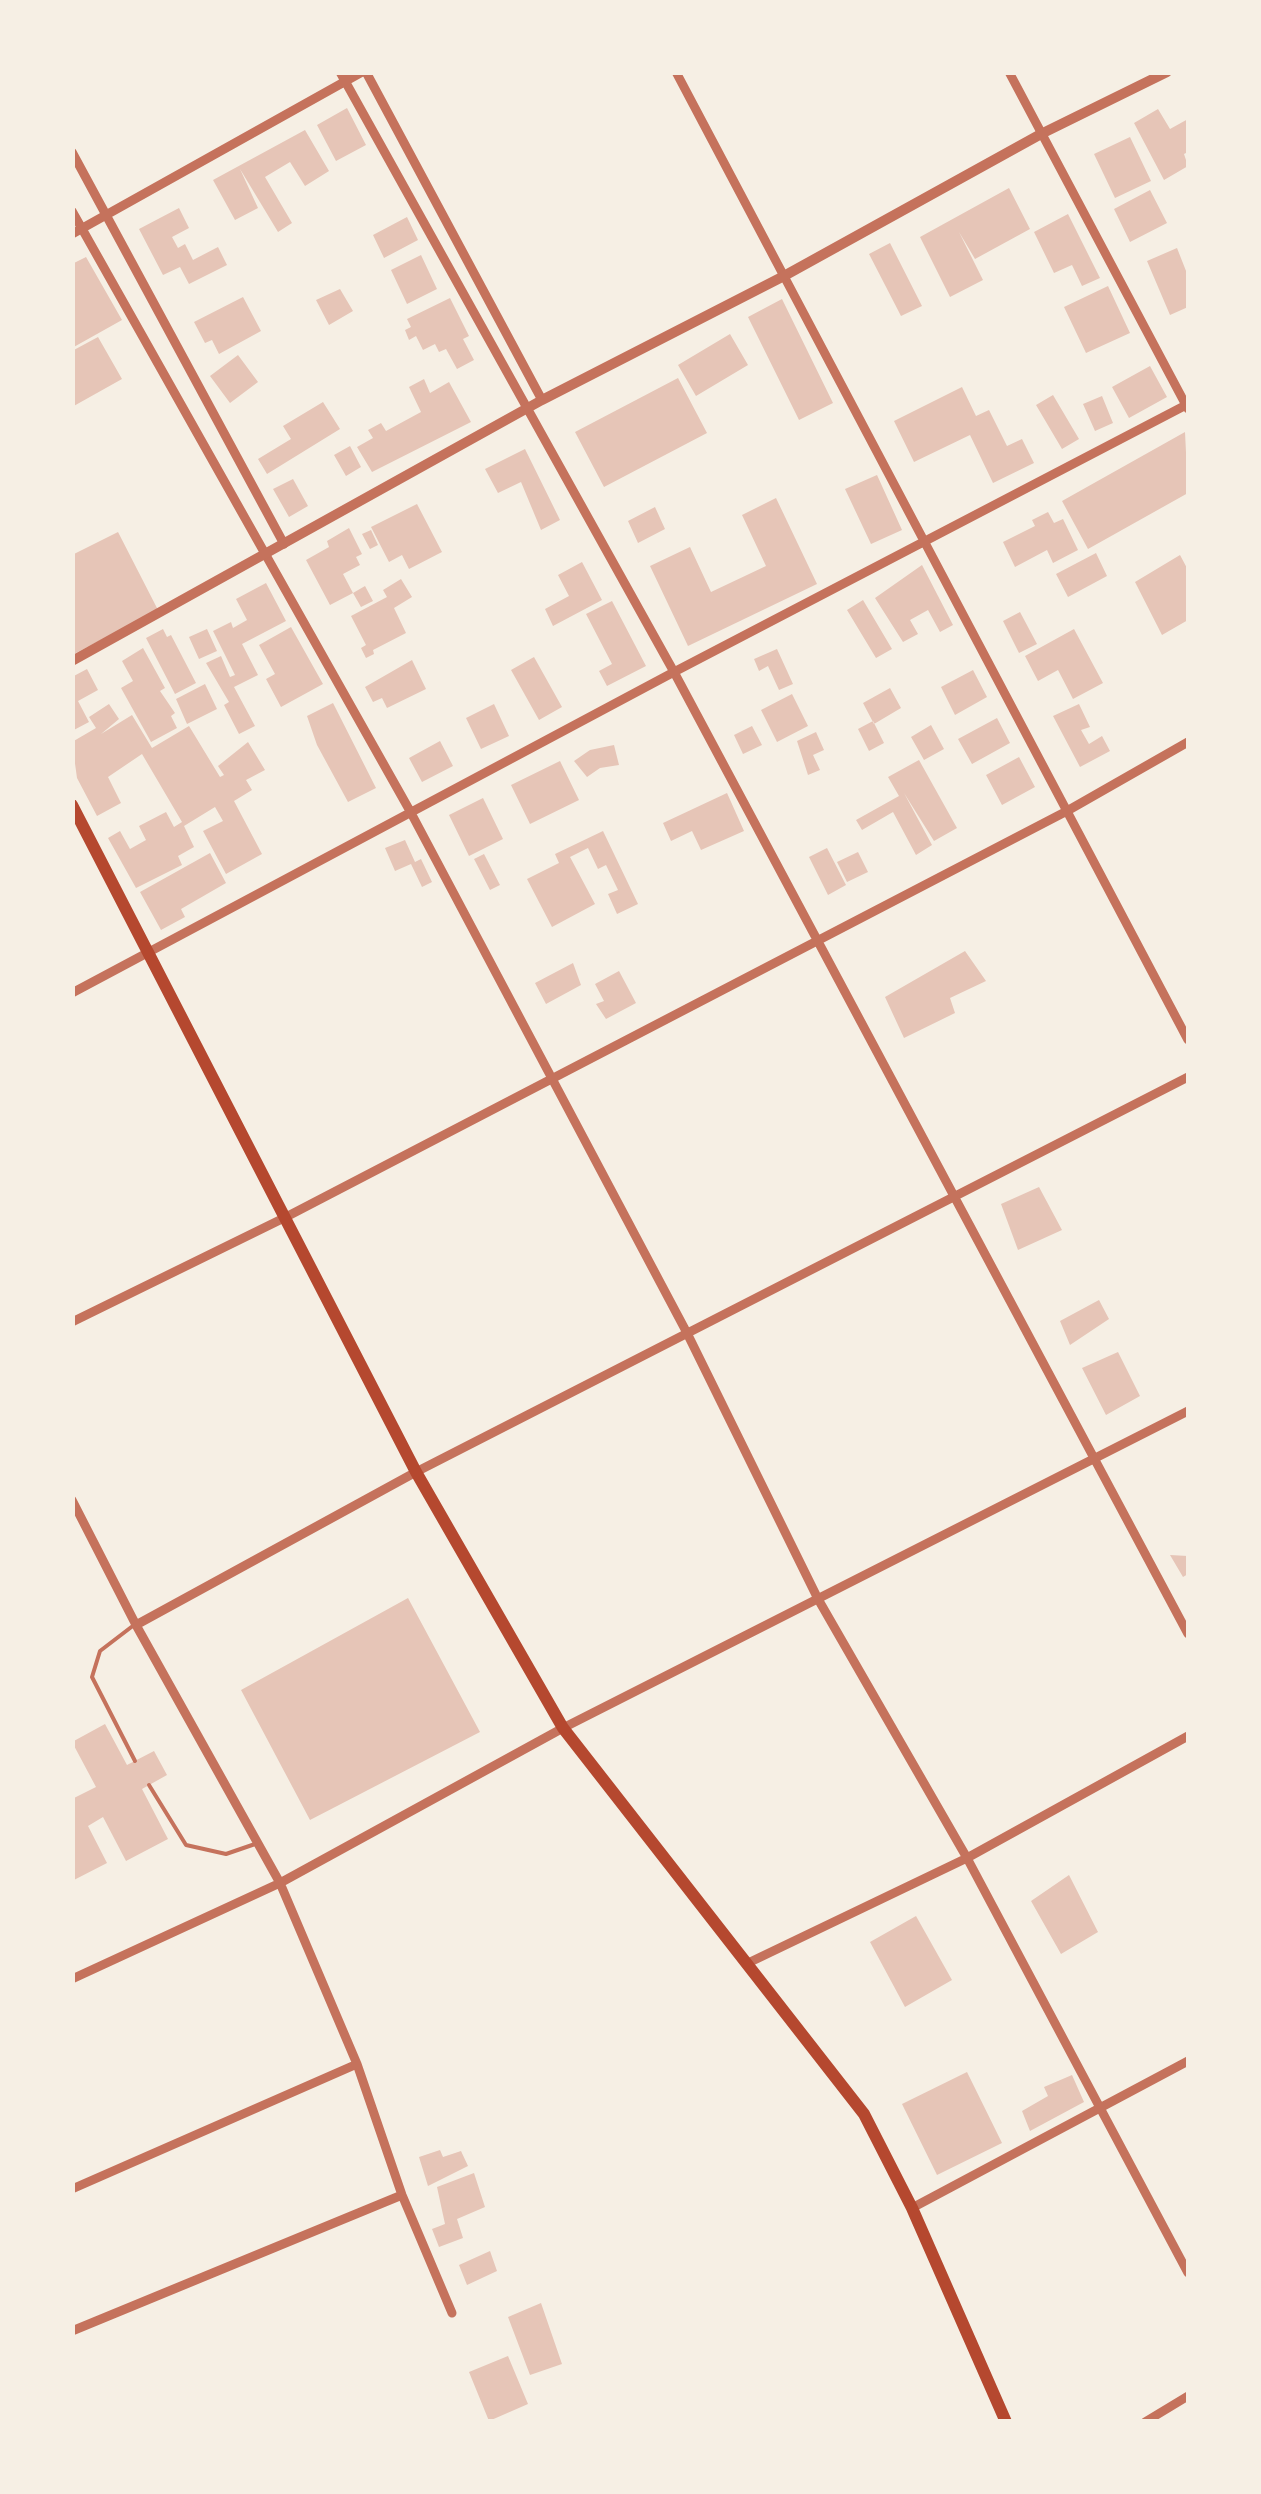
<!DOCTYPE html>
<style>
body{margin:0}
#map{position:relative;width:1261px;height:2494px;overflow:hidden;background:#f6efe4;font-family:"Libre Baskerville",serif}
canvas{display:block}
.frame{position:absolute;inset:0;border:75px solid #f6efe4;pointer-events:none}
</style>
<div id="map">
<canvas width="1261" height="2494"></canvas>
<div class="frame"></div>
</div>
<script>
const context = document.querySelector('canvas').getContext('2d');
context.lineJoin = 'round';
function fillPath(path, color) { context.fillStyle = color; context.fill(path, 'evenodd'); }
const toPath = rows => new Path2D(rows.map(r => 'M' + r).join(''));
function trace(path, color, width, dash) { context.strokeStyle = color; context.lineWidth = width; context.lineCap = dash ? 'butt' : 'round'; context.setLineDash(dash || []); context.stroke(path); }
const building = toPath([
 [347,108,366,145,336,161,317,125],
 [1158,109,1170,129,1188,119,1188,152,1184,154,1188,166,1164,180,1134,123],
 [305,130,329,171,305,186,290,162,265,177,292,223,278,232,240,169,258,208,235,220,213,180],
 [1130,137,1151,181,1115,198,1094,154],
 [1009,188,1030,229,975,259,959,232,983,280,950,297,920,237],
 [1150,190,1167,223,1130,242,1114,209],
 [179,208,189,228,172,237,178,248,185,244,193,260,218,247,227,265,189,284,180,267,163,275,139,229],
 [1068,214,1100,278,1082,286,1072,265,1054,273,1034,232],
 [407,217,418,240,384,258,373,235],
 [890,243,922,306,901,316,869,254],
 [1177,248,1188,276,1188,307,1170,315,1147,261],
 [421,255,437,289,407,304,391,270],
 [86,257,122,320,72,348,72,264],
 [1108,286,1130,333,1086,353,1064,307],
 [340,289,353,311,329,325,316,300],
 [243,297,261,331,219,354,212,340,205,343,194,322],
 [450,298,469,336,463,339,474,360,457,369,446,349,439,352,435,344,423,350,416,336,409,340,405,330,411,327,407,319],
 [782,299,833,403,799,420,748,317],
 [730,334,748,365,696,396,678,365],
 [98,337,122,379,72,407,72,351],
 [238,355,258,382,230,403,210,376],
 [1150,366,1167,397,1129,418,1112,387],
 [678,378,707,433,604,487,575,432],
 [424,379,430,393,449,382,471,422,372,472,357,447,373,438,368,430,381,423,386,431,421,412,409,387],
 [962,387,976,416,989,410,1007,446,1022,439,1034,463,993,483,970,435,914,462,894,421],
 [1053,395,1079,439,1062,449,1036,405],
 [1102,396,1113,423,1095,431,1083,404],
 [323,402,340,429,267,474,258,459,291,439,283,426],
 [1185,432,1188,493,1088,549,1062,501],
 [350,446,361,467,346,476,334,455],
 [525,449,560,520,541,530,521,482,498,493,485,469],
 [877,475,902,530,871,544,845,489],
 [293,479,308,506,289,517,273,489],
 [776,498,817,584,688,646,650,566,690,547,711,592,766,566,742,515],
 [417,504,442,552,409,569,402,555,389,562,371,527],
 [655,507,665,529,638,543,628,521],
 [1048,512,1054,523,1063,519,1078,550,1053,563,1047,550,1015,567,1003,542,1035,526,1032,520],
 [349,528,362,554,356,557,360,565,343,574,353,593,330,605,306,560,329,547,327,541],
 [371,530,378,545,370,549,362,534],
 [118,532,158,610,72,655,72,555],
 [1096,553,1107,576,1068,597,1056,574],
 [1180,555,1188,570,1188,620,1162,635,1135,582],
 [582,562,602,600,553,626,545,609,569,596,558,575],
 [922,565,953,625,940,632,928,610,910,620,918,634,903,642,875,598],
 [401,579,412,597,394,608,406,633,373,650,374,654,366,658,361,648,366,645,351,616,387,597,383,590],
 [266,583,286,621,242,644,258,675,234,687,255,726,239,734,224,705,229,702,206,663,221,656,230,677,235,675,213,631,231,622,233,628,247,620,236,599],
 [365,586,373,601,361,607,353,593],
 [863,600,892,649,876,658,847,610],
 [612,601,646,666,607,686,599,671,612,664,586,614],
 [1020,612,1037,644,1019,653,1003,621],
 [291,627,323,684,281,707,266,679,275,674,259,645],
 [163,629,167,637,171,635,196,683,175,694,146,638],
 [207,629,217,651,199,659,189,637],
 [1074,629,1103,683,1073,699,1058,670,1038,681,1025,656],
 [143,648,165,688,160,691,175,713,171,716,177,728,151,742,121,688,133,681,122,661],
 [777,649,793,684,779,690,768,666,759,671,754,659],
 [534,657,562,707,539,720,511,670],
 [412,660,426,689,387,708,382,698,373,702,365,687],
 [87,669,98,690,78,701,89,722,72,731,72,677],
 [973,670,987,697,955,715,941,687],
 [205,684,217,709,187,724,176,699],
 [890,688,901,708,874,724,863,703],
 [792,694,808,726,777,742,761,710],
 [333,703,376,788,348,802,317,745,307,716],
 [109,704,119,719,101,734,132,715,152,748,189,726,220,777,224,775,218,766,248,742,265,770,246,780,252,790,234,801,262,854,226,874,203,831,223,821,215,807,184,826,194,847,178,856,182,865,136,888,108,838,120,831,130,849,146,840,139,826,166,812,174,827,182,822,142,754,108,777,121,803,97,816,77,778,72,742,96,728,89,717],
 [494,704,509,736,481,749,466,718],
 [1079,704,1090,727,1081,730,1089,744,1102,736,1110,751,1080,767,1053,716],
 [997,718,1010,743,972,764,958,739],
 [873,721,884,743,869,751,858,729],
 [931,725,944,749,924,760,911,737],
 [752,726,762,745,743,754,734,735],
 [816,732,824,750,813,755,820,770,808,775,797,741],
 [440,741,453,766,422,782,409,758],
 [614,745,619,765,600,768,587,777,574,761,590,750],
 [1019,757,1035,787,1002,805,986,775],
 [919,760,957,828,934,841,904,793,932,845,916,855,893,812,862,830,856,820,899,796,888,777],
 [560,761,579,800,530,824,511,785],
 [727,793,744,831,701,850,692,831,671,841,663,823],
 [483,798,503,839,469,856,449,815],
 [603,831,638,904,617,914,608,894,618,890,606,865,598,869,588,848,570,857,595,904,552,927,527,879,559,863,555,854],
 [405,840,415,862,421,859,432,882,422,887,411,864,395,871,385,848],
 [827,848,846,885,828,895,809,857],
 [858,852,868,872,847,882,837,862],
 [210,853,226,883,181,909,185,917,161,930,140,892],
 [484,854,500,885,490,890,474,859],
 [965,951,986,981,950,998,955,1013,904,1038,885,997],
 [573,963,581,985,546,1004,535,983],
 [619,971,636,1003,606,1019,596,1004,604,1001,595,984],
 [1039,1187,1062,1230,1018,1250,1001,1204],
 [1099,1300,1109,1319,1070,1345,1060,1321],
 [1118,1352,1140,1396,1106,1415,1082,1368],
 [1170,1555,1188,1556,1188,1574,1183,1577],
 [408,1598,480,1732,310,1820,241,1690],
 [105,1724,127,1765,154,1751,167,1775,142,1789,168,1839,126,1861,103,1817,88,1826,107,1863,72,1881,72,1799,96,1787,72,1742],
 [1069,1875,1098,1932,1061,1954,1031,1901],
 [916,1916,952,1980,905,2007,870,1942],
 [967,2072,1002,2143,937,2175,902,2104],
 [1072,2075,1084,2102,1030,2131,1022,2111,1048,2096,1044,2087],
 [440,2150,443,2157,461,2151,468,2166,428,2186,419,2157],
 [474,2173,485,2207,457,2219,463,2238,439,2247,432,2229,445,2224,437,2187],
 [490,2251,497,2271,467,2285,459,2265],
 [541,2303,562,2364,530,2375,508,2317],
 [508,2356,528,2404,489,2421,469,2372]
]);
const service = toPath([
 [134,1625,100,1651,92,1677,135,1761],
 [149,1785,186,1845,226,1854,258,1843]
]);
const minor = toPath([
 [340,72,674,672,1188,1634],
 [366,72,542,400],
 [676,72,1188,1040],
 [1009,72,1188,409],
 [72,152,284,544],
 [72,211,410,811,687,1333,818,1599,967,1858,1188,2273],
 [72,234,362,72],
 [72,993,674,672,1188,404],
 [72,1322,286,1217,1067,811,1188,742],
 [72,1500,136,1625,280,1883,357,2064,402,2195,452,2313],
 [136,1625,416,1472,1188,1077],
 [746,1964,967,1858,1188,1736],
 [72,1979,280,1883,563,1728,1188,1411],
 [72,2189,357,2064],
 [912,2208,1188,2061],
 [72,2331,402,2195],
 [1145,2422,1188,2396]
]);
const tertiary = toPath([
 [72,661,542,400,784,276,1041,134,1167,72]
]);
const secondary = toPath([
 [72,805,416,1472,563,1728,864,2114,912,2208,1006,2422]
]);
fillPath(building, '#e6c5b7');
trace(service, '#c5725c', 4);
trace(minor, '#c5725c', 9);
trace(tertiary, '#c5725c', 10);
trace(secondary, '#b5482f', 12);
</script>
